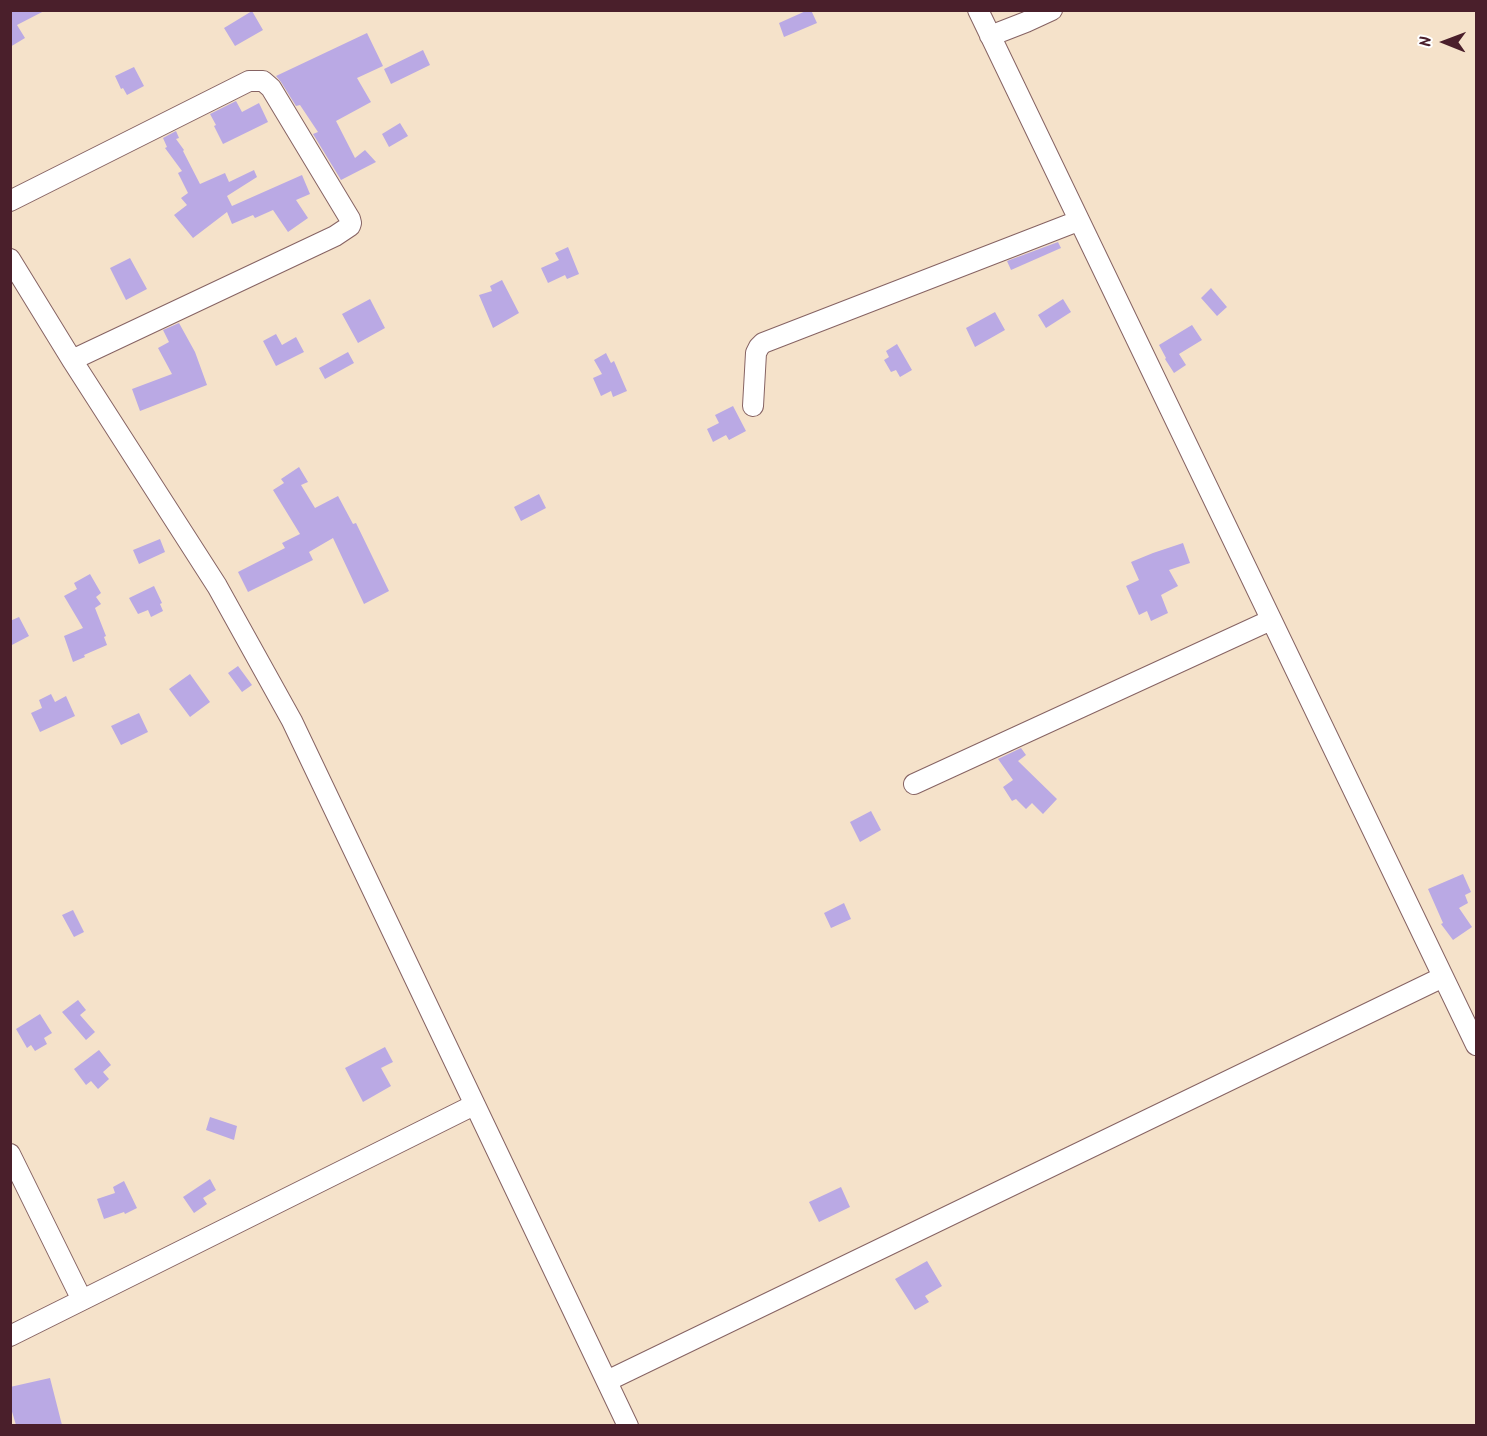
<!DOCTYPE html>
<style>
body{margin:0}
#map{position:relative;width:1487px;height:1436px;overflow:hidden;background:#f5e2ca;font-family:Kalam,sans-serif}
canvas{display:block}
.frame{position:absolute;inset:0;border:12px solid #4a1f2b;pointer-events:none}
.north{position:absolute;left:1415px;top:12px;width:60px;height:60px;-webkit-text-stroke:4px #fff;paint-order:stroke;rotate:271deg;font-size:16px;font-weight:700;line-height:24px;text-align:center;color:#4a1f2b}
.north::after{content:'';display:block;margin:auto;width:21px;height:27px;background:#4a1f2b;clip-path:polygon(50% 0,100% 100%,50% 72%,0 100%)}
</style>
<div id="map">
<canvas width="1487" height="1436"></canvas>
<div class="frame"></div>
<div class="north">N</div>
</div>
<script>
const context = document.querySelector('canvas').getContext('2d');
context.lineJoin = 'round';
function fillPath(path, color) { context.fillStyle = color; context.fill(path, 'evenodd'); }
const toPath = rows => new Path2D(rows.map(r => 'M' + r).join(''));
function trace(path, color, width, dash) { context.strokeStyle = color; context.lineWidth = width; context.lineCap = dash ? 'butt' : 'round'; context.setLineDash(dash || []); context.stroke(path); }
const building = toPath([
 [10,10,46,10,17,25,25,38,10,47],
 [808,10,811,10,817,23,784,37,779,23],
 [252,11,263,30,235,46,224,28],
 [367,33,383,66,357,78,371,102,336,121,355,158,365,150,376,162,341,180,313,134,318,132,300,105,296,106,281,82,276,76],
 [423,50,430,65,391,84,384,69],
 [134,67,144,86,127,95,123,88,121,89,115,76],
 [236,101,242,112,259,103,268,122,223,144,214,126,216,125,210,114],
 [400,123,408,136,389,147,382,134],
 [176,131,179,138,176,139,184,150,183,151,200,184,225,173,229,182,254,170,257,177,227,196,232,206,302,175,310,194,296,200,308,218,288,232,273,210,255,218,253,215,232,224,227,212,193,238,174,215,187,205,181,198,188,193,178,173,182,171,165,148,167,147,163,138],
 [1058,242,1061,248,1011,270,1007,261],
 [568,247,579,274,567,279,565,275,548,283,541,268,559,260,555,253],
 [130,258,147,289,126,300,110,268],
 [502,280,519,313,493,328,479,295,492,291,490,286],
 [1211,288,1227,307,1217,316,1201,298],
 [370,299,385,328,358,343,342,314],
 [1063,299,1071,312,1046,328,1038,315],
 [995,312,1005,330,975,347,966,328],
 [179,323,195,352,207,385,140,411,132,389,172,374,158,348,169,342,163,330],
 [1192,325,1202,340,1179,354,1186,365,1174,373,1165,359,1166,358,1159,345],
 [276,334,282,345,296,337,304,352,276,366,263,341],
 [897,344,912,370,900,377,896,370,891,372,884,360,889,357,886,351],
 [348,352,354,363,325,379,319,368],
 [606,353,611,363,614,361,627,391,613,397,611,391,601,396,593,378,602,374,594,360],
 [733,406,746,431,729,440,726,435,713,442,707,429,719,423,715,415],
 [299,467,308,482,301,485,315,508,338,496,353,524,356,523,389,591,364,604,333,538,309,552,313,560,248,592,238,572,285,548,282,543,300,534,273,490,284,483,281,479],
 [539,494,546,508,521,521,514,507],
 [160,539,165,552,139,564,133,550],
 [1183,543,1190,563,1169,570,1178,586,1161,595,1168,613,1151,621,1147,611,1139,615,1126,586,1139,580,1131,562,1153,553],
 [90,574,101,593,96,597,101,604,95,608,106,636,104,637,107,645,84,655,85,657,73,662,64,636,83,628,64,596,77,589,74,583],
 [154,586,162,603,160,604,163,611,151,617,148,610,138,614,129,598],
 [19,617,29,636,10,646,10,621],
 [238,666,252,685,242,692,228,673],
 [190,674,210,702,190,717,169,689],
 [51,694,55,702,66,696,75,716,40,732,31,713,42,708,39,700],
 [139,713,148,732,121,745,111,726],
 [1021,748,1026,755,1018,761,1057,799,1043,814,1032,803,1026,809,1016,799,1012,801,1003,787,1013,780,998,759],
 [871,811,881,830,860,842,850,822],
 [1463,874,1471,892,1465,895,1468,903,1459,908,1472,927,1453,940,1441,924,1443,923,1428,889],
 [844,903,851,919,831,928,824,913],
 [73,910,84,932,74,937,62,915],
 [78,1000,86,1010,80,1015,95,1032,86,1040,62,1012],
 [40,1014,52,1033,44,1038,47,1044,35,1051,31,1045,27,1048,16,1029],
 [385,1047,393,1062,381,1068,391,1086,363,1102,345,1068],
 [99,1050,111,1065,103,1072,109,1079,98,1089,91,1081,86,1085,74,1069],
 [210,1117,237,1126,234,1140,206,1130],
 [210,1179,216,1190,203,1198,207,1204,194,1213,183,1197],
 [124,1181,137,1208,125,1214,124,1212,104,1219,97,1199,115,1193,113,1187],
 [841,1187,850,1207,819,1222,809,1202],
 [927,1261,942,1286,925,1296,929,1302,915,1310,895,1279],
 [50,1378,62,1425,16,1425,10,1405,10,1387]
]);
const minor = toPath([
 [978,10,1476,1045],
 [990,36,1026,22,1052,10],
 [10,201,249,81,263,81,271,88,350,219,351,223,350,226,335,236,72,360],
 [10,259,72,360,217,586,292,721,628,1426],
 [753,406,756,353,759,347,763,343,1078,221],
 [914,784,1271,620],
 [10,1154,82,1300],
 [10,1336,474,1105],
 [607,1381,1443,977]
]);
fillPath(building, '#baa9e4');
trace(minor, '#866363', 22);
trace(minor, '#fff', 20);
</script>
